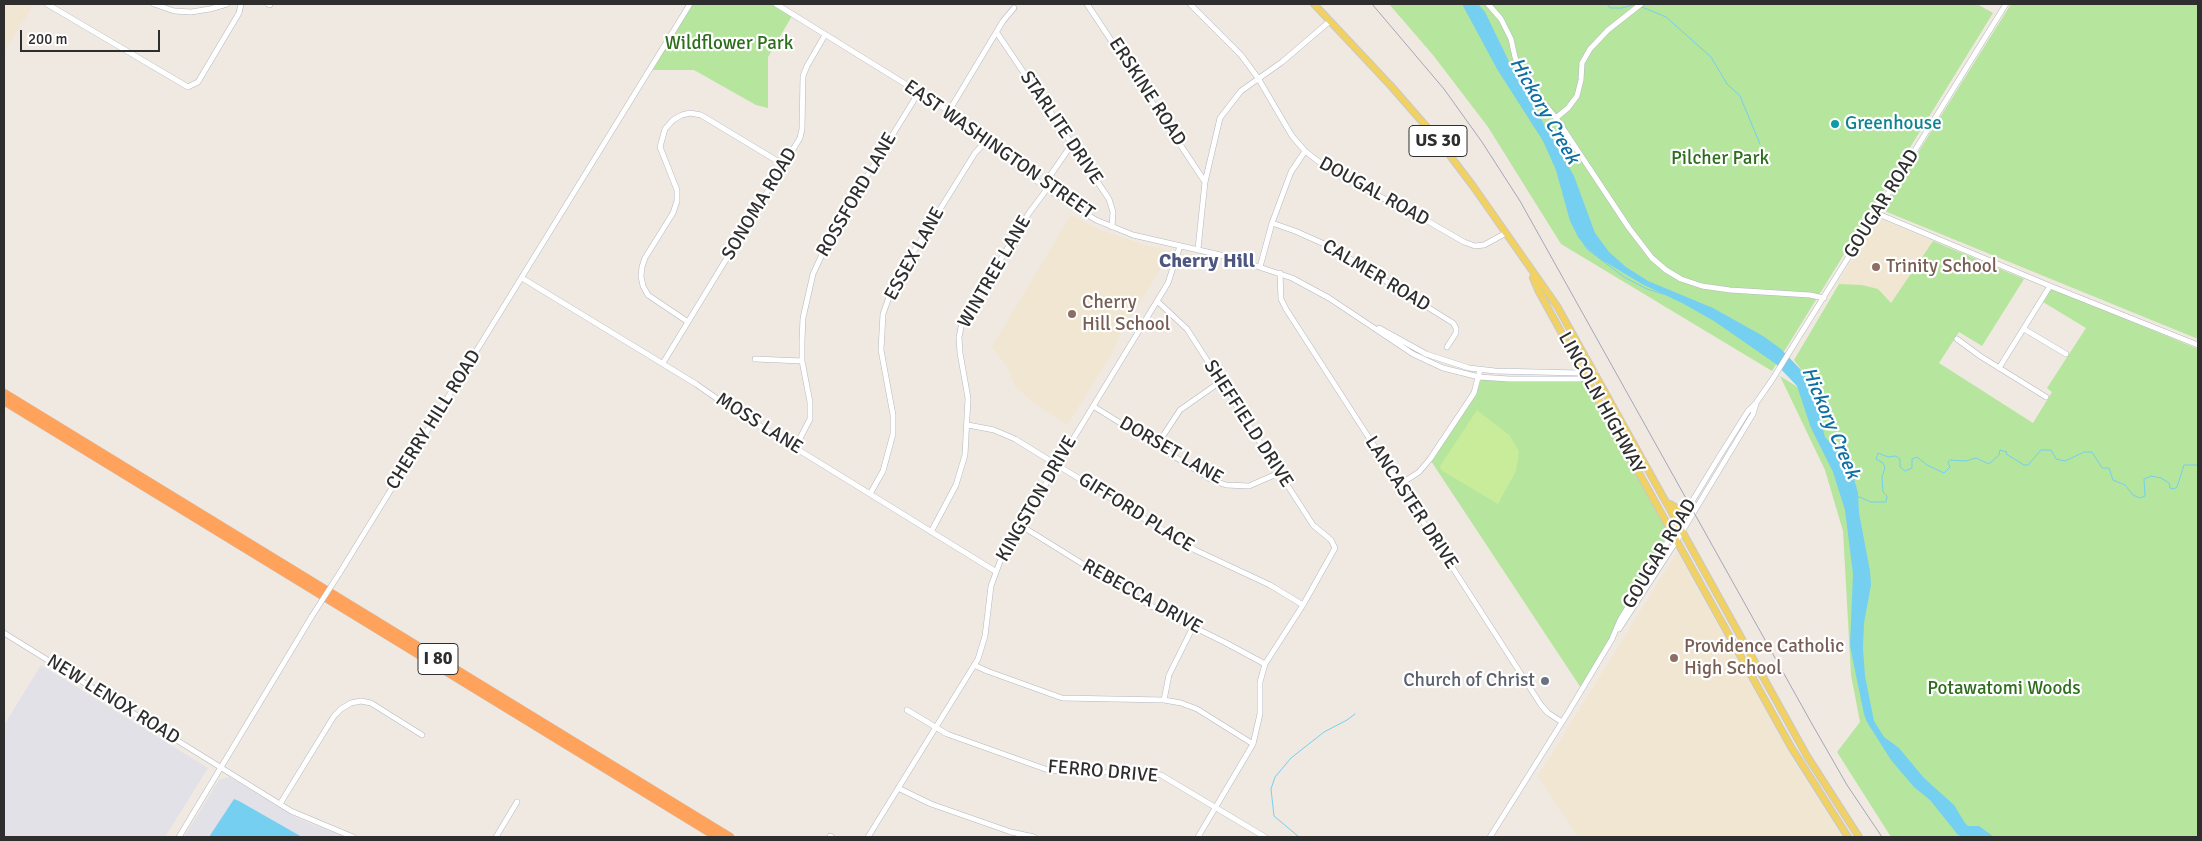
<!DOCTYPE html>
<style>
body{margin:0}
#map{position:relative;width:2202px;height:841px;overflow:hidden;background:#efe9e1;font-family:Signika,sans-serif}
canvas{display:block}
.frame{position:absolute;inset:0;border:5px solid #2e2e2e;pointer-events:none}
.scale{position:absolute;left:20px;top:30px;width:140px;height:22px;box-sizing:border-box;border:2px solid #2e2e2e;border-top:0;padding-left:6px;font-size:15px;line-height:18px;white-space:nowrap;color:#2e2e2e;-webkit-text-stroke:4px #fff;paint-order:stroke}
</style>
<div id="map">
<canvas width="2202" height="841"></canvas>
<div class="frame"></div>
<div class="scale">200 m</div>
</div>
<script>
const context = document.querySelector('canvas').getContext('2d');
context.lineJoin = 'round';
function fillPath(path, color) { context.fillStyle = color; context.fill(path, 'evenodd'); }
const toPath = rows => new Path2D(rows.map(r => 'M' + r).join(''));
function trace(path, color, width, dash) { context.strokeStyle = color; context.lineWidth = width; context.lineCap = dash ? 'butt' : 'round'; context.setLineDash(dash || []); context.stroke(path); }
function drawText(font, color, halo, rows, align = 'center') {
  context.font = font + ' Signika,sans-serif'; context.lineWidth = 4.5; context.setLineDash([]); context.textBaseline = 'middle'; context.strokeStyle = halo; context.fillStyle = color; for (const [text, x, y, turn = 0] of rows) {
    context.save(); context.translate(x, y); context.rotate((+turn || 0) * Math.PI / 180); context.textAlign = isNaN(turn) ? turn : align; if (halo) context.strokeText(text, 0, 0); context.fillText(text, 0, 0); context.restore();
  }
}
const industrial = toPath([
 [41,665,208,768,165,837,4,837,4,725],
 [229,777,299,819,345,837,184,837,219,780]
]);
const education = toPath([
 [4,4,34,4,4,52],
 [1071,215,1100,230,1144,245,1172,251,1121,332,1111,355,1067,425,1034,403,1015,386,1008,368,992,347],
 [1878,218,1933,241,1891,303,1862,285,1837,284],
 [1677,552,1796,765,1842,837,1578,837,1538,776]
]);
const green = toPath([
 [692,4,772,4,792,16,768,57,768,108,756,105,694,70,650,70],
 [1389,4,1977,4,1993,13,1772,371,1561,244,1488,127,1433,55],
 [2011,4,2198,4,2198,339,1882,210],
 [1933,241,2024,279,1982,346,1959,332,1939,363,2033,423,2052,392,2047,388,2086,328,2043,302,2051,288,2198,349,2198,837,1891,837,1837,752,1860,722,1851,675,1843,531,1825,470,1780,376,1815,398,1803,372,1794,360,1839,284,1862,285,1878,289,1891,303],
 [1584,379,1671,533,1581,688,1431,461,1476,393,1481,380]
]);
const pitch = toPath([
 [1477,410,1509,435,1519,451,1516,471,1498,504,1441,470,1440,466]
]);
const water = toPath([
 [1462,4,1478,4,1485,12,1515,74,1574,176,1595,233,1609,252,1626,267,1648,281,1713,308,1763,336,1781,349,1803,372,1814,394,1825,437,1850,464,1858,493,1859,513,1870,571,1871,585,1864,623,1863,648,1865,676,1874,721,1884,737,1899,748,1924,778,1954,805,1965,823,1968,826,1979,826,1994,837,1964,837,1958,835,1930,800,1914,787,1891,760,1867,722,1864,714,1850,646,1853,574,1845,510,1833,472,1811,428,1797,386,1776,364,1714,321,1682,303,1642,284,1602,260,1588,249,1578,237,1570,221,1556,170,1543,141,1497,69],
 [234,799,239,801,302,837,209,837]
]);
const stream = toPath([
 [1607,4,1610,8,1622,8,1636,4],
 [1642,7,1666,17,1711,57,1727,84,1740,96,1760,144],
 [1582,241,1587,249,1624,277,1647,289,1663,294],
 [1857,496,1871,502,1886,502,1887,496,1883,492,1882,477,1885,468,1883,463,1876,459,1878,453,1888,457,1896,456,1900,459,1900,467,1905,471,1912,468,1912,459,1917,457,1927,465,1944,473,1950,467,1948,462,1950,460,1965,461,1976,458,1989,464,1999,455,2000,450,2007,452,2006,454,2024,465,2028,465,2041,450,2051,450,2056,459,2065,461,2084,452,2092,452,2102,468,2109,468,2113,480,2125,485,2133,495,2140,498,2145,496,2144,479,2151,476,2161,478,2169,483,2170,488,2174,489,2177,487,2184,465,2198,465],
 [1299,837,1274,816,1271,789,1275,777,1291,758,1324,732,1347,720,1355,714]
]);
const minor = toPath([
 [47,4,188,87,198,82,239,13,241,4],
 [154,4,174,11,191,12,210,9,227,4],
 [268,4,270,5],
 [776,4,949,111,1047,189,1096,220,1133,235,1229,257,1292,278,1329,298,1413,354,1443,368,1479,377,1509,379,1580,379,1595,372],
 [1087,4,1205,182],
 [1190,4,1241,55,1258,78,1292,136,1305,151,1332,172,1424,219,1464,242,1475,246,1484,245,1506,233],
 [1488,4,1501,19,1511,39,1515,57,1526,82,1556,118,1629,228,1652,258,1666,270,1681,279,1702,286,1730,290,1810,295,1824,298],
 [997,33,1109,199,1113,212,1112,227],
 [949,111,1003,21,1014,8],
 [1556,118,1568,108,1577,96,1581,80,1582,63,1590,49,1608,30,1641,4],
 [1043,186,1072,144],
 [1876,213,2050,286,2198,345],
 [1272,223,1295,231,1331,247,1453,323,1456,328,1456,333,1447,347],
 [1198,249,1205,182,1220,118,1241,91,1282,62,1330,21],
 [1260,267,1272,223,1291,172,1305,151],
 [1280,273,1281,299,1286,309,1541,705,1548,713,1562,722],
 [522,278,696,384,729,407,995,571],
 [1157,301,1187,329,1313,525,1331,540,1335,548,1303,605,1265,664,1260,682,1260,714,1253,744,1198,837],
 [688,322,648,295,643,286,641,276,642,267,645,258,673,213,677,201,677,190,660,147,665,129,673,120,682,115,690,113,701,115,784,165],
 [1379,328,1426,354,1469,368,1495,371,1580,373,1586,376],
 [2024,329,2066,354],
 [1957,339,1980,356,2046,397],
 [755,359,802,361],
 [663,363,800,138,802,129,803,76,807,66,825,35],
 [1999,368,2050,286],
 [1093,406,1212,480,1226,485,1249,486,1279,473],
 [968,425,994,430,1015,439,1195,550,1270,585,1303,605],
 [1157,445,1180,410,1220,382],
 [795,448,810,419,810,402,802,361,802,340,803,318,813,274,832,233,919,92],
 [1399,485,1419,472,1430,459,1474,393,1480,370],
 [870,494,883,471,893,434,893,415,881,350,883,314,889,297,896,280,975,153,986,141],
 [1020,525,1147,604,1226,643,1265,664],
 [931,532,956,485,965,455,968,398,960,353,959,337,962,323,1029,213,1047,189],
 [339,574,690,4],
 [1619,629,1677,540,1753,414,1756,404],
 [4,633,291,811,353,837],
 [974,665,987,671,1062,698,1164,700,1181,703,1197,709,1253,744],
 [1164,700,1169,675,1193,627],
 [907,710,947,734,1048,770,1072,772,1141,772,1161,775,1265,837],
 [898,788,931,804,1011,832,1034,837],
 [280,804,334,716,341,709,351,703,361,701,371,703,422,735],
 [830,836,832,837],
 [179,837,312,616],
 [496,837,517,802],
 [868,837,978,659,985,636,991,586,1002,556,1168,283,1180,246],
 [1490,837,1569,711,1612,639,1620,620,1719,457,1748,411,1756,403,1772,380,2006,4]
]);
const major = toPath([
 [1314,4,1391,86,1439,141,1473,186,1557,306,1807,756,1859,837],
 [1533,278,1538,290,1603,408,1791,747,1848,837],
 [1670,504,1678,509,1689,509]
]);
const highway = toPath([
 [4,393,730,837],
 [4,401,717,837]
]);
const rail = toPath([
 [1372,4,1444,89,1482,142,1520,201,1812,724,1847,785,1882,837]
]);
const minorBridge = toPath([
 [312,616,339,574]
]);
const markers = [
 [1835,124,5,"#0f9aa8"],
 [1876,267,5,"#8d6e63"],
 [1072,314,5,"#8d6e63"],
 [1674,658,5,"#8d6e63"],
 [1545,681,5,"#6b7280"]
];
const shields = [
 [1438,141,58],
 [438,659,40]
];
const shieldNames = [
 ["US 30",1438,141],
 ["I 80",438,659]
];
const parkNames = [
 ["Wildflower Park",729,44],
 ["Pilcher Park",1720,159],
 ["Potawatomi Woods",2004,689]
];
const streetNames = [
 ["ERSKINE ROAD",1147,92,57],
 ["STARLITE DRIVE",1061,128,56],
 ["EAST WASHINGTON STREET",999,150,35],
 ["DOUGAL ROAD",1374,192,29],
 ["ROSSFORD LANE",857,195,-60],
 ["SONOMA ROAD",760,204,-59],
 ["GOUGAR ROAD",1882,204,-58],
 ["ESSEX LANE",915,254,-61],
 ["WINTREE LANE",995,272,-60],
 ["CALMER ROAD",1376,276,31],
 ["LINCOLN HIGHWAY",1601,403,61],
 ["CHERRY HILL ROAD",434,420,-58],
 ["MOSS LANE",759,424,32],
 ["SHEFFIELD DRIVE",1248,424,57],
 ["DORSET LANE",1171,451,30],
 ["KINGSTON DRIVE",1037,499,-60],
 ["LANCASTER DRIVE",1411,503,57],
 ["GIFFORD PLACE",1136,513,32],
 ["GOUGAR ROAD",1660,554,-59],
 ["REBECCA DRIVE",1142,597,29],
 ["NEW LENOX ROAD",113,700,32],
 ["FERRO DRIVE",1103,772,5]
];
const cultureNames = [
 ["Greenhouse",1845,124]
];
const educationNames = [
 ["Trinity School",1886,267],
 ["Cherry",1082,303],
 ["Hill School",1082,325],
 ["Providence Catholic",1684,647],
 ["High School",1684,669]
];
const worshipNames = [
 ["Church of Christ",1535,681]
];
const waterNames = [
 ["Hickory Creek",1544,111,60],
 ["Hickory Creek",1830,423,67]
];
const neighbourhoodNames = [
 ["Cherry Hill",1207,262]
];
fillPath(industrial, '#e3e1e8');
fillPath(education, '#f0e6d1');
fillPath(green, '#b6e59e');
fillPath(pitch, '#c9ec9a');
fillPath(water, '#75cff0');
trace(stream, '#75cff0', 1);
trace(minor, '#b4b7c1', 6);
trace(major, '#c9c9c9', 8);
trace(highway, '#c9c9c9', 9);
trace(minor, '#fff', 5);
trace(major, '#f2d163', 6);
trace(highway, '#ffa35c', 8);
trace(rail, '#a3a6b8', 1);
trace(minorBridge, '#b4b7c1', 6, []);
trace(minorBridge, '#fff', 5);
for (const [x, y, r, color] of markers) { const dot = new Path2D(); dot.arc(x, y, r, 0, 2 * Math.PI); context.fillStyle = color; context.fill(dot); trace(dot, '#fff', 2); }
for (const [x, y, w] of shields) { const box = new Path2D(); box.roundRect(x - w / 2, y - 15.5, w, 31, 4); context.fillStyle = '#fff'; context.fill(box); trace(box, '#2e2e2e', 1); }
drawText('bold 18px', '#2e2e2e', null, shieldNames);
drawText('19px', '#2c6e1b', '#fff', parkNames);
drawText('19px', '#2e2e2e', '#fff', streetNames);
drawText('19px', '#0d838f', '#fff', cultureNames, 'left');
drawText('19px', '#785e54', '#fff', educationNames, 'left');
drawText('19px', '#5b616d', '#fff', worshipNames, 'right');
drawText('italic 20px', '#0d6fa3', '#fff', waterNames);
drawText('bold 20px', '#4d5680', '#fff', neighbourhoodNames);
</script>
